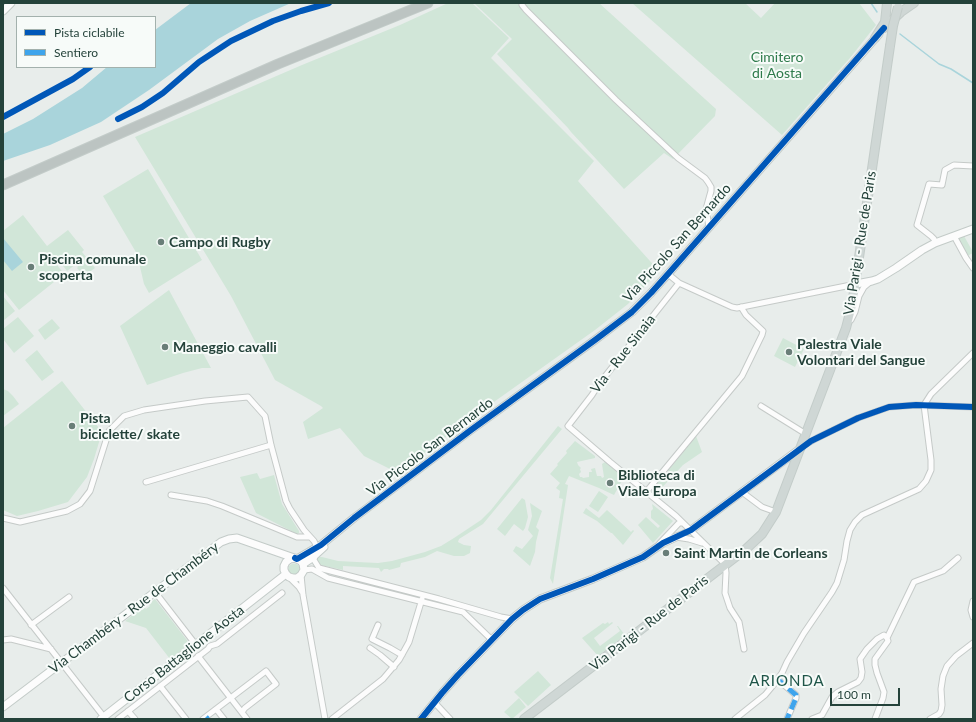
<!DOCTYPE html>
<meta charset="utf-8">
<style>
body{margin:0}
#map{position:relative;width:976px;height:722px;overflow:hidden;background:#e8edeb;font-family:Lato,sans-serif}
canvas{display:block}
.frame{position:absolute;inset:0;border:4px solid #24423a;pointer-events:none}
.legend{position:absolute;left:16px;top:16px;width:140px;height:52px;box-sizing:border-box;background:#f7fbf9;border:1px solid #a3b1ad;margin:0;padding:5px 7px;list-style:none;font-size:12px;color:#24423a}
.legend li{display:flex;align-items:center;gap:8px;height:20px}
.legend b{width:20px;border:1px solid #a3b1ad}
.scale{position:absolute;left:830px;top:688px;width:70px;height:18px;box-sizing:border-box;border:2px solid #24423a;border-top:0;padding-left:5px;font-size:12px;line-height:14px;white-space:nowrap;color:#24423a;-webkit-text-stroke:3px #f7fbf9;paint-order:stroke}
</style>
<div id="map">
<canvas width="976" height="722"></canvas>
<div class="frame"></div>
<ul class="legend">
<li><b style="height:5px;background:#0057b8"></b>Pista ciclabile</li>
<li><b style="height:5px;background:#3ea4ec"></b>Sentiero</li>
</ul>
<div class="scale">100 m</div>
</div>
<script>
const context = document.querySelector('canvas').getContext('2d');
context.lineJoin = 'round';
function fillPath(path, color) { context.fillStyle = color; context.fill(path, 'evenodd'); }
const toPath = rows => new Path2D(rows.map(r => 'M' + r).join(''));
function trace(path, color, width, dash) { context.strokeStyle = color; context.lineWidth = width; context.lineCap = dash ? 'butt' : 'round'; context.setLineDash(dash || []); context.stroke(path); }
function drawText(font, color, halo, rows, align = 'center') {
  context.font = font + ' Lato,sans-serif'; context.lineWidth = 4; context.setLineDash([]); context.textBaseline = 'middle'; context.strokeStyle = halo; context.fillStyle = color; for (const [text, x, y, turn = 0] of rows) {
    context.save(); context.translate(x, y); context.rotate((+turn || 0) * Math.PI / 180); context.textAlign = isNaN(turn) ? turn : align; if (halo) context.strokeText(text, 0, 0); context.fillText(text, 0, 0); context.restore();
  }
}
const green = toPath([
 [448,3,472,3,509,38,491,58,594,161,578,181,659,271,628,304,595,330,470,419,398,473,364,456,340,428,308,439,303,422,323,408,321,406,275,380,231,296,135,137,302,65,400,25],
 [474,3,599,3,716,109,715,116,673,159,664,153,624,189,571,132,568,128,497,54,512,39],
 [632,3,745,3,761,18,775,3,859,3,876,25,850,58,782,135],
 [148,169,202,260,149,293,144,284,137,254,103,196],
 [23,215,47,246,68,230,84,250,82,252,95,268,84,276,77,268,78,267,76,264,67,271,57,258,54,261,64,274,19,310,3,290,3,231],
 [964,236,973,252,973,253,967,256,958,239],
 [169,290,211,368,202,368,183,373,147,385,120,326],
 [3,296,15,311,3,321],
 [18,317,34,336,14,353,3,339,3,329],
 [52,319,60,328,45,340,38,330],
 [783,338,804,349,795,367,774,356],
 [37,350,54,372,42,381,25,360],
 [62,381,102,432,94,459,87,477,68,502,38,511,17,516,3,510,3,428],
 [3,389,8,391,13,396,19,404,3,416],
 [558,426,562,429,483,524,459,539,458,542,464,545,471,546,470,553,464,556,454,556,437,551,425,557,401,563,400,567,389,570,388,569,384,569,381,572,379,568,343,566,343,570,320,565,316,560,319,557,322,557,338,561,357,562,378,563,392,561,425,552,441,546,454,538,481,520,491,510],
 [696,436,702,452,683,465,656,494,652,491,652,487,661,477,663,477],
 [575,441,595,456,595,458,577,462,578,465,581,468,580,469,581,472,579,474,580,477,582,477,583,478,589,477,589,472,592,472,591,469,595,468,597,476,601,476,602,478,604,477,602,464,605,462,624,477,614,495,599,488,569,476,565,484,568,485,553,584,550,578,563,499,559,498,560,491,556,488,560,483,550,474,558,465,557,464,567,453,566,451],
 [257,473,260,479,274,475,282,504,299,531,299,533,297,534,295,533,256,513,240,477],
 [599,491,608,497,598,512,589,506],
 [522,498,525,500,528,517,525,528,523,531,514,524,505,536,497,529],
 [530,503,542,511,536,527,539,530,536,542,535,552,530,566,513,551,516,546,522,549,533,536,528,530,532,516],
 [652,504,673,521,653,543,638,525,646,517,658,528,660,526,651,518,651,511,653,509],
 [586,508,599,518,607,510,631,532,633,530,634,531,623,545,612,533,611,533,597,521,583,513],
 '288.5 569a5.5 5.5 0 1 1 11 0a5.5 5.5 0 1 1-11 0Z',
 [155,599,190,644,170,659,146,628,125,621,144,606,146,609,150,606,148,604],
 [608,622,609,624,612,622,613,623,594,638,600,646,620,631,617,626,618,626,625,635,598,656,582,638,603,623,605,624],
 [538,671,551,685,528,706,514,692],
 [519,698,526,707,512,719,504,712]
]);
const water = toPath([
 [191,3,291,3,250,21,218,39,149,90,101,122,50,145,3,161,3,134,33,119,82,88,107,67,155,67,155,30],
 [3,238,23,262,12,271,3,260]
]);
const stream = toPath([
 [871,3,877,12],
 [900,34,939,64,951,69,973,83]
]);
const street = toPath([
 [522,3,522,5,526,10,616,100,678,158,705,178,708,182,711,187,711,191,706,209,709,227],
 [954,236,966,258,973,268],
 [935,243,934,239,931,236,917,225,929,184,942,185,945,170,954,165,973,166],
 [668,274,679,283,732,307,737,308,856,284],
 [679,283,599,384,592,395,568,426,610,462,676,516,725,564,726,573,725,593,730,608,739,622,744,649],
 [851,320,855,312,859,296,864,287,870,282],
 [924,405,931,394,973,353],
 [761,406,806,434],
 [801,447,817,438,858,418,889,407,916,405,973,407],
 [146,482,271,445],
 [646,492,742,376,762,335,763,331,746,315,741,307],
 [742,492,762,507,776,512],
 [171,495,207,501,222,506,297,537,310,537],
 [3,518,20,522,67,511,80,504,90,491,109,431,124,416,144,410,205,401,248,397,265,416,271,445,286,501,290,509,304,530,314,541,317,547,317,550],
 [677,536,691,530],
 [676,537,689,539,702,543],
 [660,543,679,523,683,523],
 [315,555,314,560,319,568,439,599,501,617,512,619],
 [304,570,312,569,328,578,463,612,492,640],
 [301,575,303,595,325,719],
 [289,577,299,587,302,592],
 [3,588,104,717],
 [155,592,196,645],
 [973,601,971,610,973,617],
 [31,625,69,597],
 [378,625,372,639,390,648,402,655],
 [887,638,914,582,943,571,958,558],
 [3,640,11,639,51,649],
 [370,648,380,655,394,667],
 [198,656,247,719],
 [777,679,796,695,796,698,787,719],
 [160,686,186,719],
 [434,702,450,719],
 [216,709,224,719],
 [128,711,135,719],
 [118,719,208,649,210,646,217,644,282,593],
 [203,719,266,671,276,684,245,708,242,712],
 [332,719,383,679,399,660,409,642,422,599],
 [735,719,765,695,775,683,782,673,787,662,804,633,832,592,837,583,844,560,847,541,850,530,855,522,862,515,919,489,926,481,931,470,931,460,924,405],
 [812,719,822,715,832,697,838,692,858,682,861,678,862,672,860,659,867,649,877,639,884,635,887,638,888,641,875,659,875,665,877,673,884,692,883,698,875,719],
 [930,719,939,714,941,711,942,705,941,689,943,676,947,666,956,656,973,643]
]);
const secondary = toPath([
 [3,11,11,3],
 [856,284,872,281,878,279,896,268,922,250,935,243,973,229],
 [691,530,801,448],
 [297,559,321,545,354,518,471,430,595,340,632,312,651,293,668,274,879,34],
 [303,564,312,558,324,547],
 [3,707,221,542,229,539,237,538,297,559,301,561,303,564,304,570,301,575,297,578,293,578,289,577,286,574,284,570,284,566,286,562,290,559,295,558],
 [101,719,286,574],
 [421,719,442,693,458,675,512,619,523,610,540,599,593,579,643,557,663,543,676,537]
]);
const primary = toPath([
 [884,28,901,12,914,3],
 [875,38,885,22,887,3],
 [524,719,746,549,762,534,776,512,846,328,852,305,890,46]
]);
const highway = toPath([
 [3,185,278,64,428,3]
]);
const primaryBridge = toPath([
 [890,46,893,26,898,7]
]);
const quiet = toPath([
 [777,679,796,695,796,698,787,719],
 [206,717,208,719]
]);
const cycleway = toPath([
 [3,117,73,79,90,67],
 [118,119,142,107,163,93,199,62,231,41,273,21,301,11,329,3],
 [295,558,297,559,321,545,354,518,471,430,595,340,632,312,651,293,668,274,884,28],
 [421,719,442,693,458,675,512,619,523,610,540,599,593,579,643,557,663,543,691,530,811,441,858,418,889,407,916,405,973,407]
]);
const markers = [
 [161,242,4,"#697e78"],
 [31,267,4,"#697e78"],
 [165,347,4,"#697e78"],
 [789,352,4,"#697e78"],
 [72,426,4,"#697e78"],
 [610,483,4,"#697e78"],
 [666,553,4,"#697e78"]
];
const parkNames = [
 ["Cimitero",777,57],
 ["di Aosta",777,73]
];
const poiNames = [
 ["Campo di Rugby",169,242],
 ["Piscina comunale",39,259],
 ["scoperta",39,275],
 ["Palestra Viale",797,344],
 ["Volontari del Sangue",797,360],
 ["Maneggio cavalli",173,347],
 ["Pista",80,418],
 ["biciclette/ skate",80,434],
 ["Biblioteca di",618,475],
 ["Viale Europa",618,491],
 ["Saint Martin de Corleans",674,553]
];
const streetNames = [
 ["Via Piccolo San Bernardo",677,243,-48],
 ["Via Parigi - Rue de Paris",860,243,-81],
 ["Via - Rue Sinaia",623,354,-52],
 ["Via Piccolo San Bernardo",430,447,-37],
 ["Via Chambéry - Rue de Chambéry",134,608,-37],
 ["Via Parigi - Rue de Paris",649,623,-38],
 ["Corso Battaglione Aosta",184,654,-38]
];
const neighbourhoodNames = [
 ["ARIONDA",787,681]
];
fillPath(green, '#d1e6d8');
fillPath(water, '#a9d4db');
trace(stream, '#a9d4db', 1.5);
trace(street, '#c5cac8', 7);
trace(secondary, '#c3cbc8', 9);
trace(primary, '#c3ccc9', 10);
trace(highway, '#c3ccc9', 11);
trace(street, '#fcfcfc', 5);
trace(secondary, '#fcfcfc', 7);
trace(primary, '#cfd7d5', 8);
trace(highway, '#bcc4c2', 9);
trace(primaryBridge, '#c3ccc9', 10, []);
trace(primaryBridge, '#cfd7d5', 8);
trace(quiet, '#3ea4ec', 5, [10, 5]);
trace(cycleway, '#0057b8', 6);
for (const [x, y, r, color] of markers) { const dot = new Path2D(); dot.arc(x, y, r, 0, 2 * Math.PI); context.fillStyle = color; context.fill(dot); trace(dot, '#f7fbf9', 1.5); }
drawText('14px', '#2d7a4b', '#f7fbf9', parkNames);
drawText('bold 14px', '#24423a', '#f7fbf9', poiNames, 'left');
drawText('14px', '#24423a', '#f7fbf9', streetNames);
context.letterSpacing = '1px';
drawText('15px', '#1f5548', '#f7fbf9', neighbourhoodNames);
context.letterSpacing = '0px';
</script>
